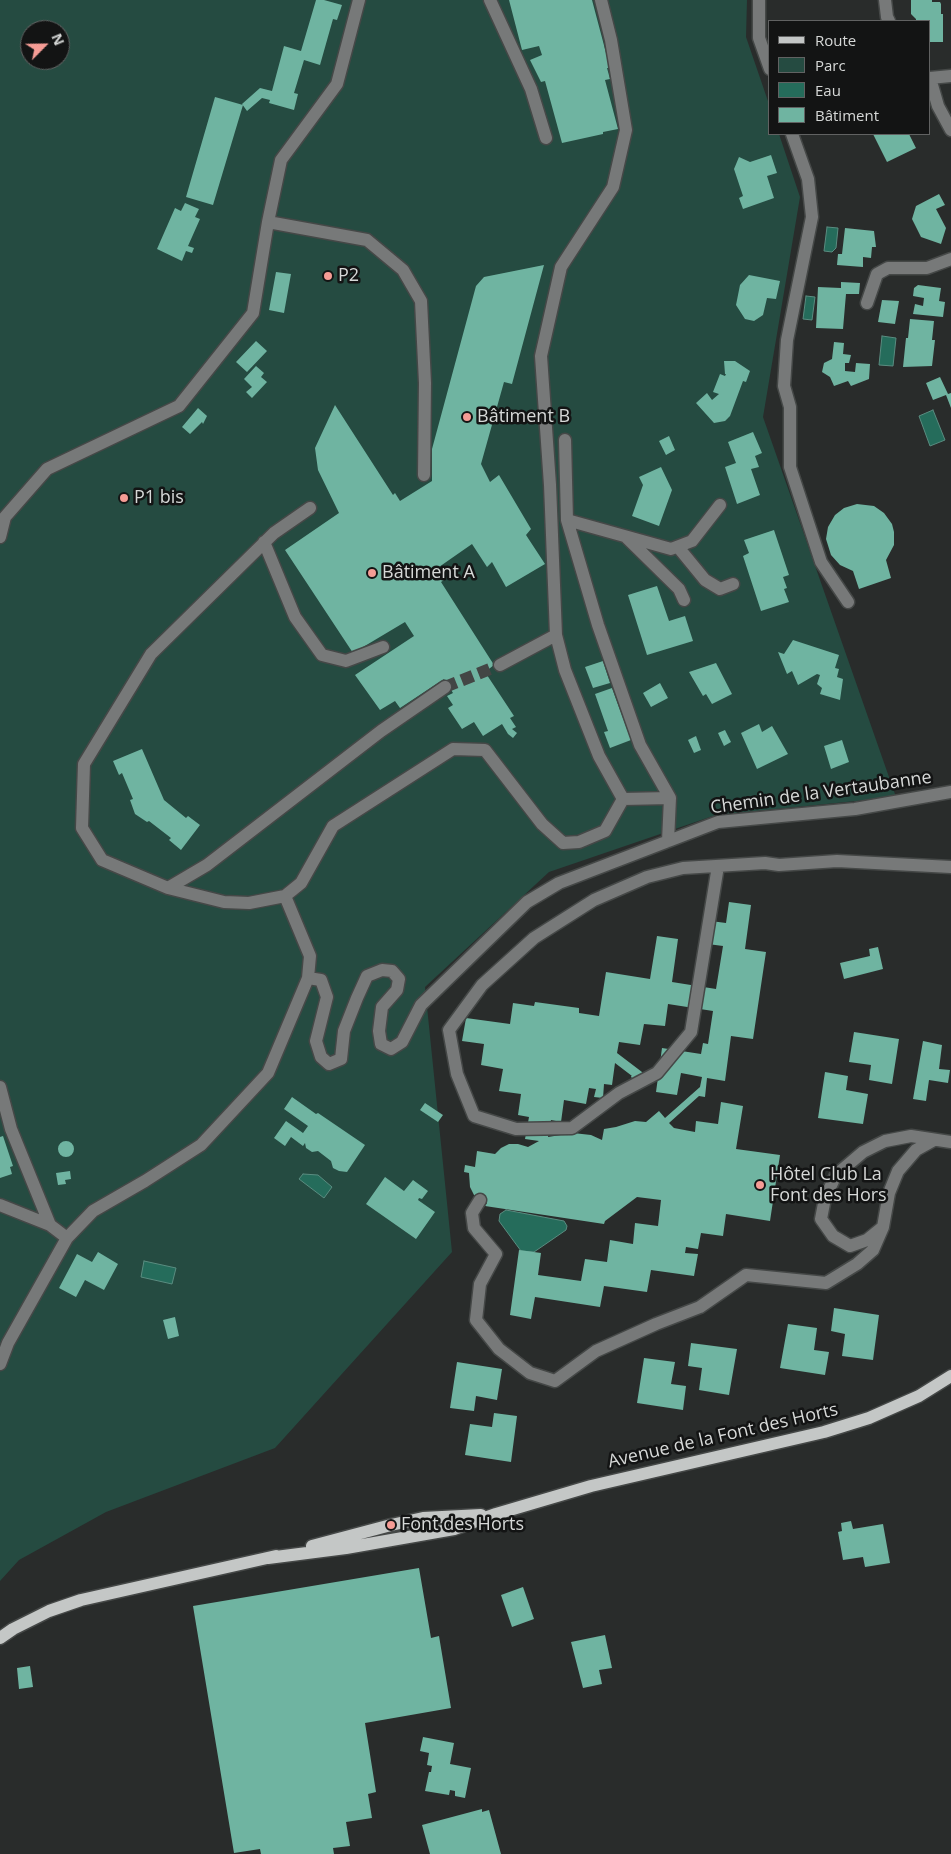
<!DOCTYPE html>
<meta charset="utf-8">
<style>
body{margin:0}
#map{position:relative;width:951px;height:1854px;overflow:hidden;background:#292c2b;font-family:"Open Sans",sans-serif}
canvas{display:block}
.legend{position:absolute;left:768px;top:20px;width:162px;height:115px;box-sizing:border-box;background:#131414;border:1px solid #616262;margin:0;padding:6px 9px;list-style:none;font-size:15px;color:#d6d8d7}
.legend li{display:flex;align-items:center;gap:10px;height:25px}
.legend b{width:25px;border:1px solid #616262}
.north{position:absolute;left:20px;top:20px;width:50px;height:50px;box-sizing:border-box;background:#131414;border:1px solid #616262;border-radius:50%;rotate:67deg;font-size:14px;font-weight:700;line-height:20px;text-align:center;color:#d6d8d7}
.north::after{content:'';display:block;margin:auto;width:18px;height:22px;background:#f59c95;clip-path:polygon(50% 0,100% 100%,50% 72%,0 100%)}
</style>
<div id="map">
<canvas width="951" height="1854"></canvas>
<ul class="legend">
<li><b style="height:6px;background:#c4c7c6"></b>Route</li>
<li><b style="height:14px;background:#254b41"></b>Parc</li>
<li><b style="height:14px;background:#256c5b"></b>Eau</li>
<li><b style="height:14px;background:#6fb4a1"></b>Bâtiment</li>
</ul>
<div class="north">N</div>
</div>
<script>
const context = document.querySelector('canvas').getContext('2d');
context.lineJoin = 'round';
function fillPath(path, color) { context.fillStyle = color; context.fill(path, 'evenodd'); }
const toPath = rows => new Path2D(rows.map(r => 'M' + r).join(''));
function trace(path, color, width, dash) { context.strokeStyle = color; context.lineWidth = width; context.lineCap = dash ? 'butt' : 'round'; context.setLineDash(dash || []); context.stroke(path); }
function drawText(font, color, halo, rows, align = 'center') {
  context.font = font + ' "Open Sans",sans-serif'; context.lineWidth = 5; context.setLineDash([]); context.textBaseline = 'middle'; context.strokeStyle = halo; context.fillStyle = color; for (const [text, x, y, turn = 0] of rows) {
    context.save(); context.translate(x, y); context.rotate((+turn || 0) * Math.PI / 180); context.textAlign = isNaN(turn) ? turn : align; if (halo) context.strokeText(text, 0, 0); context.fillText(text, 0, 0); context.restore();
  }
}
const green = toPath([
 [0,0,747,0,746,37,770,107,770,134,779,134,800,197,763,417,896,797,716,815,549,872,425,987,452,1252,275,1448,106,1512,19,1560,0,1581],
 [30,30,60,30,60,60,30,60]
]);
const water = toPath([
 [827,227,838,228,836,248,832,252,824,251,827,227],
 [806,296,815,297,812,320,803,319,806,296],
 [882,336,896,338,893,366,879,365,882,336],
 [933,410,945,440,930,446,919,416,933,410],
 [303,1174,318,1175,332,1187,324,1198,299,1179,303,1174],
 [506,1210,564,1221,567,1226,566,1230,534,1252,521,1251,499,1221,500,1214,506,1210],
 [144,1261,176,1268,172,1284,141,1277,144,1261]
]);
const building = toPath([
 [316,0,324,0,342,5,337,20,333,19,320,65,304,60,294,93,298,94,294,110,269,103,270,100,262,98,247,111,242,104,260,88,272,91,284,46,301,51],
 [509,0,592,0,610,68,607,68,610,79,605,80,618,129,603,132,603,134,562,143,545,81,541,82,530,60,542,55,539,46,522,50],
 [911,0,932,0,932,2,940,2,941,4,941,14,943,14,943,42,930,42,930,21,916,21,916,19,911,14],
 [215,97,243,105,213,205,186,197],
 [873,134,909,134,916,148,887,162],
 [771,155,777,173,767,176,774,198,743,209,739,198,743,196,734,169,739,157,750,162],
 [939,194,945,205,936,209,946,228,941,244,921,237,912,219,916,206],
 [185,203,199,209,195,217,200,219,188,246,194,248,192,253,186,251,182,261,157,249,175,208,181,211],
 [845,228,874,231,876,247,872,247,871,258,863,257,863,267,837,265,838,254,842,254],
 [544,265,512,384,504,382,481,464,490,482,499,475,531,529,526,535,545,564,506,587,492,562,487,567,472,544,439,567,447,578,441,582,494,665,485,672,514,716,510,718,516,727,512,729,517,733,513,738,508,734,502,724,483,736,474,722,462,729,448,708,453,705,447,696,453,693,444,679,400,708,395,701,380,710,355,675,414,636,405,622,353,653,285,550,339,513,318,470,315,448,335,405,393,495,395,493,400,501,432,481,432,449,476,286,484,277],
 [276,272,291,274,284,313,269,310],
 [749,275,780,281,776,299,767,298,763,315,754,321,745,319,736,305,740,285],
 [841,282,860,283,859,294,846,294,843,329,816,328,818,287,841,288],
 [918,285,941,288,939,301,945,302,943,317,913,314,915,304,923,306,924,298,913,296,914,288],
 [882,300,899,301,895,324,878,322],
 [910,319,934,321,932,340,935,340,932,366,903,367,906,338,908,338],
 [256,341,267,351,247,372,236,362],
 [834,342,844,343,843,354,851,355,849,363,845,363,845,371,855,372,856,363,870,364,869,379,851,386,848,381,834,386,830,377,822,372,824,363,832,359],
 [724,361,735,361,750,371,746,382,743,381,730,416,725,421,714,423,696,403,707,393,712,400,719,394,713,392,720,374,725,376,726,374,725,374],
 [256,366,264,373,261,377,267,382,252,398,246,392,252,387,244,379],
 [940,377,948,394,951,393,951,408,946,395,933,400,926,383],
 [198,408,207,416,203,424,202,422,190,434,182,427],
 [753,432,762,453,755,456,759,467,751,469,760,495,737,504,725,467,736,463,728,442],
 [669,436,675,450,666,455,659,441],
 [661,467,672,490,659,526,632,516,643,485,639,477],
 [857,504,874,506,884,513,892,524,894,532,894,545,886,560,891,578,859,589,853,571,840,565,831,555,826,539,828,527,835,515,844,508],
 [774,530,789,575,783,577,787,588,784,589,789,602,761,611,743,556,749,553,744,540],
 [657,586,669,621,685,616,693,641,647,655,628,595],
 [793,640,839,655,835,668,839,669,837,677,843,679,840,700,820,694,822,688,817,684,820,675,817,674,798,685,792,671,787,674,778,652,784,654],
 [603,661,610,683,593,688,585,667],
 [716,663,732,694,712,704,706,694,703,696,689,672],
 [660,683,668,698,651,707,643,693],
 [612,688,631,740,610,748,604,732,608,731,595,694],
 [759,724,762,732,772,726,788,754,757,769,741,733],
 [725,730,731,742,724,746,718,733],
 [696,736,701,750,694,753,688,740],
 [842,740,849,762,831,769,824,746],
 [142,749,164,800,186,818,188,816,200,825,181,850,169,840,171,838,149,821,147,822,135,814,130,800,133,799,122,773,119,775,113,761],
 [729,902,751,905,745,949,766,952,753,1039,731,1036,725,1081,707,1078,705,1097,699,1096,669,1123,674,1128,695,1132,696,1121,718,1124,721,1102,743,1106,736,1149,780,1155,770,1221,726,1214,723,1236,701,1233,698,1249,686,1247,685,1253,698,1254,694,1276,651,1270,647,1292,604,1286,600,1307,535,1297,531,1319,510,1315,519,1250,541,1253,538,1275,581,1281,585,1259,607,1262,610,1240,633,1244,635,1223,658,1226,661,1200,637,1197,605,1221,604,1224,485,1206,487,1203,474,1195,470,1187,469,1173,464,1172,465,1165,475,1167,477,1151,495,1154,501,1148,509,1144,518,1144,528,1147,539,1141,525,1139,529,1117,518,1115,521,1094,499,1091,503,1069,481,1065,484,1044,462,1041,466,1018,510,1024,513,1003,534,1006,535,1002,579,1008,579,1013,599,1016,606,972,650,979,657,936,678,939,672,982,716,989,723,946,700,943,703,920,726,923],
 [668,1004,713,1011,708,1044,703,1043,701,1054,662,1048,656,1092,677,1095,681,1073,702,1077,700,1087,665,1118,659,1111,646,1122,635,1121,616,1127,604,1129,602,1140,591,1135,573,1133,548,1137,551,1120,561,1122,564,1100,586,1104,589,1088,596,1089,594,1097,603,1098,604,1084,612,1085,615,1063,632,1076,631,1076,636,1090,647,1086,642,1072,617,1053,619,1042,640,1045,644,1024,665,1026],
 [878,947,883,969,844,979,840,963,870,956,869,949],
 [854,1032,899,1039,892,1084,869,1080,871,1065,849,1062],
 [923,1041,942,1045,939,1069,950,1070,948,1083,929,1080,926,1101,913,1099],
 [825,1072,848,1076,846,1090,868,1094,863,1124,818,1118],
 [292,1097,316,1114,318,1113,365,1145,347,1172,339,1171,333,1168,331,1161,318,1151,312,1152,306,1148,305,1143,303,1146,291,1137,285,1146,274,1138,286,1121,303,1133,308,1126,284,1109],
 [425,1103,443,1115,438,1122,420,1110],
 [3,1136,13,1166,10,1167,12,1174,0,1178,0,1137],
 '58 1149a8 8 0 1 1 16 0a8 8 0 1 1-16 0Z',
 [70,1171,71,1179,65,1180,66,1184,58,1185,56,1173],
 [385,1177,404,1191,413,1180,428,1191,422,1199,419,1198,418,1200,435,1212,416,1239,366,1204],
 [98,1252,118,1264,104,1290,85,1280,76,1297,59,1288,77,1254,92,1262],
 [834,1308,879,1315,873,1360,842,1356,845,1334,831,1331],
 [175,1317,179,1336,168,1339,163,1320],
 [788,1324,817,1328,814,1350,829,1352,825,1375,780,1368],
 [691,1343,737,1349,729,1395,699,1390,702,1368,688,1366],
 [644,1358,675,1362,671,1384,686,1386,683,1410,637,1403],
 [457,1362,502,1369,497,1400,476,1396,474,1411,450,1408],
 [494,1413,517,1416,511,1462,465,1455,470,1424,492,1427],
 [851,1521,853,1529,883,1524,890,1563,865,1567,863,1557,843,1560,838,1532,842,1531,841,1523],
 [419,1568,431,1638,439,1636,451,1708,365,1723,376,1792,368,1794,372,1818,346,1822,350,1846,333,1848,334,1854,261,1854,260,1849,234,1853,193,1606],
 [523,1587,534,1619,512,1627,501,1595],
 [605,1635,612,1668,599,1670,602,1684,583,1688,571,1642],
 [30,1666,33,1687,19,1689,17,1668],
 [423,1737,454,1743,450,1764,471,1768,465,1798,455,1796,455,1791,450,1790,449,1795,425,1791,429,1772,431,1772,432,1766,427,1765,429,1753,420,1751],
 [482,1809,482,1812,489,1810,501,1854,430,1854,422,1825]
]);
const minorTunnel = toPath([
 [445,687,500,665]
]);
const minor = toPath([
 [490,0,531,89,546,138],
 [601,0,611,40,626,130,613,187,561,267,541,356,550,485,556,635,565,670,599,756,623,799,670,798],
 [759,0,759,38,770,69],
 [885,0,887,17,889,21],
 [930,78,938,106,951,130],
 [930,78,951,76],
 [792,134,808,179,812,217,787,340,784,386,790,407,790,467,821,562,848,602],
 [268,222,281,160,337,84,359,0],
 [867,303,877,274,888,268,927,268,951,259],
 [565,440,567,520,598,625,640,745,670,798,668,841],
 [310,508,274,533,151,654,84,764,82,828,102,860,168,888,224,902,249,903,285,896,301,883,333,826,453,749,485,750,542,824,563,843,579,842,605,831,623,799],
 [567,520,671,549,692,541,720,505],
 [0,537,5,517,47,469,179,406,253,313,268,222,367,240,403,270,421,301,425,383,424,475],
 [626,537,679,589,684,600],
 [264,542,295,617,322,655,346,661,383,647],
 [678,547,705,580,720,589,733,584],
 [500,665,556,635],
 [718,866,691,1032,657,1073,619,1093,572,1128,516,1129,474,1116,457,1074,449,1030,482,985,534,938,594,900,647,877,683,868,765,863,779,865,837,861,951,867],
 [168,888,207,865,381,731,445,687],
 [285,896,310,956,308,978],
 [0,1087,11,1129,50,1225,67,1238],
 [934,1140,916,1150,898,1171,889,1193,883,1227,867,1240,850,1246,833,1236,821,1219,825,1198,836,1175,863,1152,885,1141,911,1136,951,1142],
 [480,1200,472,1213,474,1228,496,1254,480,1284,476,1320,499,1349,530,1373,555,1381,596,1351,656,1324,700,1307,746,1275,826,1283,857,1264,873,1250,883,1227],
 [0,1205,50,1225],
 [0,1364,8,1343,67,1238,93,1211,145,1181,201,1145,268,1073,308,978,321,980,327,997,316,1041,321,1057,329,1064,341,1059,344,1031,357,998,367,976,382,970,392,971,399,979,397,990,382,1007,379,1031,381,1044,391,1049,402,1042,421,1005,527,902,559,883,718,822,855,809,951,792]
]);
const major = toPath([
 [312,1546,391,1525,423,1518,481,1515],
 [268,1558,346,1548,454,1529,496,1514,591,1486,824,1432,869,1418,919,1396,951,1376],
 [0,1638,13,1629,49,1611,81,1600,276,1556]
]);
const markers = [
 [328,276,5,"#f59c95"],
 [467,417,5,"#f59c95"],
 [124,498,5,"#f59c95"],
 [372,573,5,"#f59c95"],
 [760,1185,5,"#f59c95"],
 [391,1525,5,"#f59c95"]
];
const poiNames = [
 ["P2",338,276],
 ["Bâtiment B",477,417],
 ["P1 bis",134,498],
 ["Bâtiment A",382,573],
 ["Hôtel Club La",770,1175],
 ["Font des Hors",770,1196],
 ["Font des Horts",401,1525]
];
const streetNames = [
 ["Chemin de la Vertaubanne",821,793,-8],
 ["Avenue de la Font des Horts",723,1436,-13]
];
fillPath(green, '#254b41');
fillPath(water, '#256c5b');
trace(water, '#5a8c80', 1);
fillPath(building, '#6fb4a1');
trace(minorTunnel, '#434645', 12, [12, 6]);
trace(minor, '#454847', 15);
trace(major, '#454847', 15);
trace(minor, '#777979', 12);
trace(major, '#c4c7c6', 12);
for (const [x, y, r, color] of markers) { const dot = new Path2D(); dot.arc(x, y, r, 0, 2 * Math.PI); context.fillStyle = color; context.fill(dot); trace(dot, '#131414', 2); }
drawText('18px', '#d6d8d7', '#131414', poiNames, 'left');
drawText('18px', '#d6d8d7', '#131414', streetNames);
</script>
